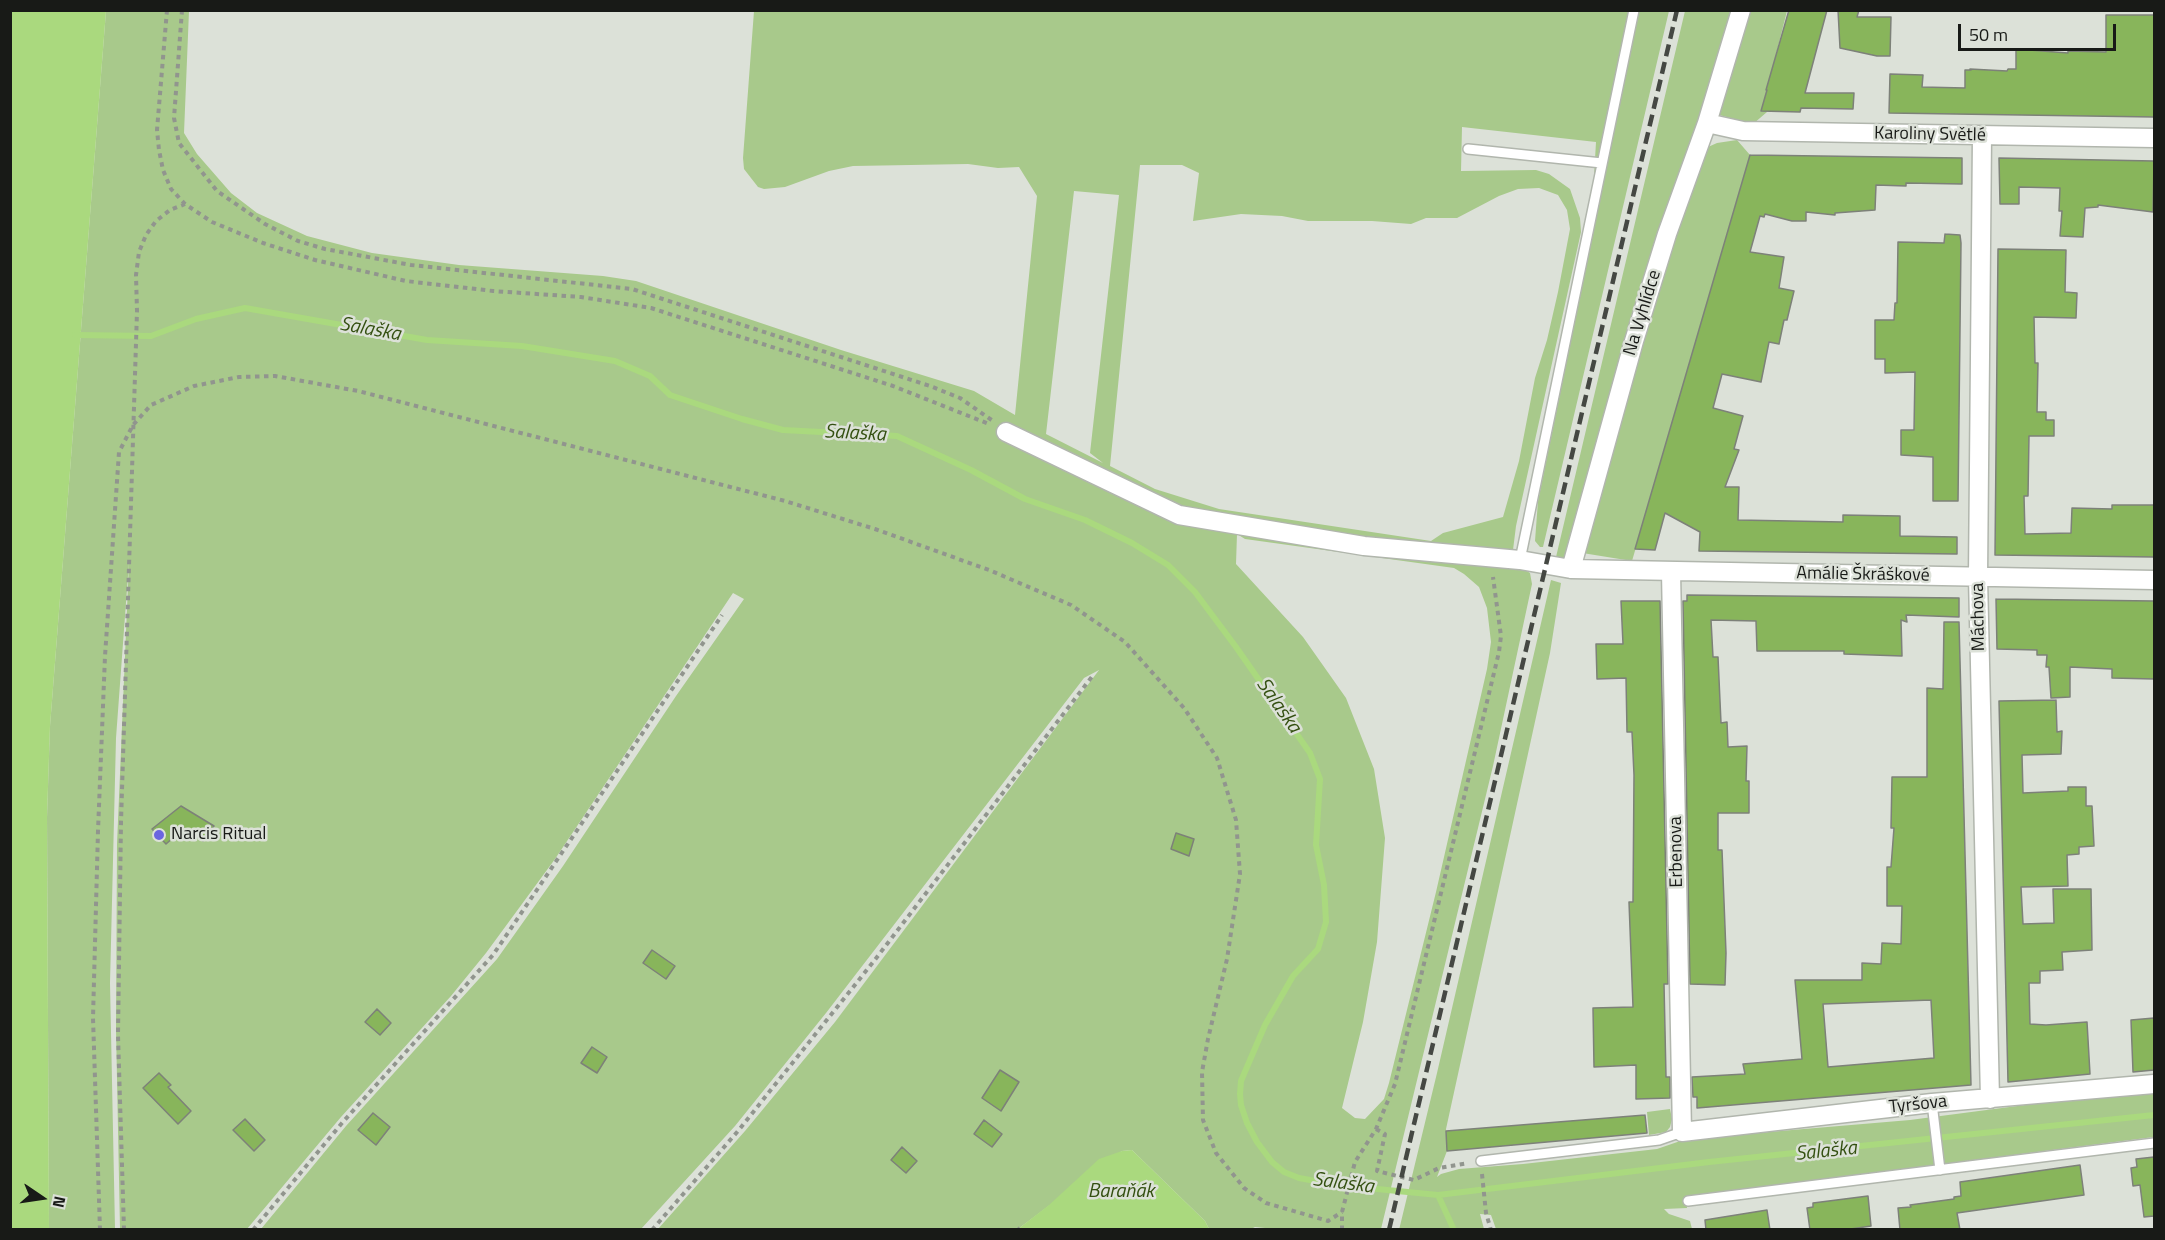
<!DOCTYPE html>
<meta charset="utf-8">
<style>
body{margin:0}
#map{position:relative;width:2165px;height:1240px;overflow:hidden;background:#dce1d8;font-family:"Titillium Web",sans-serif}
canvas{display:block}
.frame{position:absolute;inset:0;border:12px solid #181a17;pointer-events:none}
.north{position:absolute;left:12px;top:1168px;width:60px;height:60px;-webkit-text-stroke:4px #dce1d8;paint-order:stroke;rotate:103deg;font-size:16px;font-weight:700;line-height:24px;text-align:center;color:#181a17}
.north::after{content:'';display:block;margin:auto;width:21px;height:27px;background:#181a17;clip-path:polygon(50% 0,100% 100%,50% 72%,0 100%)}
.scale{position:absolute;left:1958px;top:24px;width:158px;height:27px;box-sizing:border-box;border:3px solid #181a17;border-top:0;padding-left:8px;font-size:18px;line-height:21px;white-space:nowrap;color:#181a17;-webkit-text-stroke:4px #dce1d8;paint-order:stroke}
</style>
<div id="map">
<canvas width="2165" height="1240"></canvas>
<div class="frame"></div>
<div class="north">N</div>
<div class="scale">50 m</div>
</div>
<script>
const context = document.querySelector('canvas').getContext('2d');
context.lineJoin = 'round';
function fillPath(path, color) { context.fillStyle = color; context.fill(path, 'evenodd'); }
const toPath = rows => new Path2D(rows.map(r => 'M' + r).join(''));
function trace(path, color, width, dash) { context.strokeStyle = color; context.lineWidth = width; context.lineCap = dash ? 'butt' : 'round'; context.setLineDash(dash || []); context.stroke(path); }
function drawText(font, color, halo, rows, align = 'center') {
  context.font = font + ' "Titillium Web",sans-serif'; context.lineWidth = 5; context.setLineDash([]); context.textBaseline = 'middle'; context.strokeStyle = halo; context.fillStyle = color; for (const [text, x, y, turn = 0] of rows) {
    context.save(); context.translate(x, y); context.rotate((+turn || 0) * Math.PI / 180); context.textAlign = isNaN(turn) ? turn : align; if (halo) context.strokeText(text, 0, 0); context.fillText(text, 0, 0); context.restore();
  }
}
const green = toPath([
 [106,11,189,11,184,133,197,154,231,193,257,213,307,236,372,253,459,265,603,276,636,281,841,350,974,391,1015,415,1037,196,1019,167,998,168,968,164,853,166,829,171,785,187,764,189,758,187,744,169,743,158,754,11,1669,11,1543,547,1540,547,1535,541,1538,501,1590,246,1596,142,1462,127,1461,171,1536,170,1549,174,1570,189,1580,218,1581,232,1516,526,1513,550,1499,554,1530,573,1532,584,1493,766,1381,1229,1285,1230,1255,1227,1251,1229,1209,1229,1205,1221,1132,1150,1122,1151,1018,1229,658,1229,745,1131,835,1022,1099,670,1084,678,826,1013,735,1126,641,1229,261,1229,346,1126,497,959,563,866,676,696,744,599,733,593,555,859,486,953,451,996,341,1117,247,1229,120,1229,116,1029,117,844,129,562,116,738,110,983,115,1229,49,1230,47,817,50,726],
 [1140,165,1182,165,1199,173,1193,221,1241,214,1282,216,1308,221,1372,221,1411,224,1426,218,1457,218,1499,196,1518,189,1539,188,1558,195,1567,210,1570,229,1558,292,1547,340,1535,378,1519,461,1503,517,1443,533,1431,541,1219,509,1155,489,1110,466],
 [1074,191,1119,195,1090,453,1103,463,1046,434],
 [1237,534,1245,539,1454,568,1464,574,1479,587,1487,608,1491,642,1487,669,1436,892,1389,1083,1384,1099,1365,1119,1355,1118,1342,1108,1363,1022,1377,942,1385,838,1374,769,1346,698,1303,637,1236,564],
 [1685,11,1787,11,1763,106,1767,112,1753,124,1704,111,1690,155,1717,143,1737,140,1750,155,1632,561,1570,551,1566,557,1556,557],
 [1551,580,1561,583,1550,653,1446,1129,1447,1151,1437,1177,1441,1174,1459,1169,1523,1164,1657,1149,1686,1139,1910,1120,2086,1097,2154,1092,2154,1137,1709,1194,1686,1198,1687,1208,1664,1209,1669,1214,1690,1221,1692,1229,1496,1229,1491,1215,1480,1214,1484,1229,1399,1230,1437,1073],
 [1670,1109,1672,1119,1670,1127,1666,1132,1649,1135,1647,1112]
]);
const water = toPath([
 [10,11,106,11,50,726,47,817,49,1230,10,1229],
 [1132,1150,1205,1221,1209,1229,1018,1229,1049,1205,1099,1159,1122,1151]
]);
const stream = toPath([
 [75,335,151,336,196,319,245,308,427,340,522,346,615,361,650,376,670,395,742,419,783,430,897,436,971,470,1025,499,1085,520,1132,543,1168,565,1195,592,1236,647,1310,753,1320,779,1316,845,1324,885,1326,922,1318,949,1293,976,1265,1025,1241,1081,1240,1094,1241,1105,1247,1123,1257,1142,1272,1162,1284,1172,1299,1178,1337,1185,1438,1195,1709,1162,2154,1115],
 [1438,1195,1454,1230]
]);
const building = toPath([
 [1789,10,1827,10,1805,93,1854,93,1853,109,1801,108,1800,112,1761,111,1767,90,1766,90,1789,10],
 [1838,10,1859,10,1857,17,1891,17,1890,56,1877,56,1840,48,1838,10],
 [2106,15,2154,15,2154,117,1889,113,1890,74,1923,75,1922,87,1965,88,1965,70,1971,70,1970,69,2007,71,2008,69,2016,69,2016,49,2068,53,2068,51,2106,52,2106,15],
 [1750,155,1962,158,1962,184,1906,183,1906,186,1876,185,1875,210,1835,213,1835,215,1806,212,1806,221,1792,221,1765,214,1764,217,1760,216,1750,252,1784,257,1779,288,1794,291,1787,320,1784,320,1779,344,1769,342,1761,382,1722,374,1713,408,1743,416,1734,449,1739,450,1725,487,1739,487,1738,520,1843,522,1843,515,1900,516,1900,536,1957,537,1957,554,1699,551,1700,532,1665,513,1655,550,1635,549,1750,155],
 [1999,158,2154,161,2153,212,2098,205,2098,207,2085,208,2083,237,2060,236,2062,211,2059,211,2060,188,2019,187,2019,204,2000,204,1999,158],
 [1945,234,1960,235,1961,243,1958,501,1933,501,1933,457,1901,455,1901,430,1914,430,1915,372,1885,373,1885,359,1875,359,1875,320,1894,320,1895,303,1897,303,1898,242,1944,243,1945,234],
 [1998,249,2066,250,2065,292,2077,293,2076,318,2034,317,2035,363,2038,363,2037,412,2046,412,2046,420,2054,420,2054,436,2029,436,2028,496,2024,496,2025,534,2071,533,2072,508,2112,509,2112,505,2154,505,2154,557,1995,555,1998,249],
 [1687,595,1959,598,1959,617,1906,615,1907,622,1901,620,1902,656,1844,654,1844,651,1757,651,1756,621,1711,620,1713,657,1718,657,1721,723,1727,722,1728,747,1747,746,1746,781,1749,781,1749,813,1718,813,1718,850,1722,850,1726,953,1725,985,1690,984,1683,601,1687,601,1687,595],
 [1996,599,2154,601,2154,679,2112,678,2112,669,2070,667,2070,697,2051,698,2049,667,2046,667,2047,655,2037,655,2037,650,1997,649,1996,599],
 [1621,601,1660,601,1668,984,1664,984,1666,1077,1670,1077,1670,1098,1636,1099,1636,1065,1594,1067,1593,1008,1633,1007,1629,902,1633,902,1634,775,1632,732,1627,732,1626,678,1597,679,1596,644,1623,644,1621,601],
 [1944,622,1959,622,1971,1085,1697,1108,1697,1097,1693,1097,1692,1077,1745,1074,1743,1064,1802,1059,1795,980,1862,980,1862,963,1881,964,1882,943,1901,944,1902,906,1887,906,1887,867,1891,867,1894,828,1891,828,1892,777,1927,777,1927,688,1943,689,1944,622],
 [1931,1000,1934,1058,1828,1067,1823,1004,1931,1000],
 [2056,700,2057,732,2062,731,2061,754,2022,755,2023,793,2068,791,2068,787,2086,787,2086,806,2092,806,2094,846,2079,847,2079,854,2067,855,2068,886,2021,887,2023,924,2054,923,2053,889,2091,889,2092,950,2062,952,2063,970,2040,971,2040,983,2029,983,2030,1024,2046,1025,2087,1022,2090,1074,2008,1082,1999,701,2056,700],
 [181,806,214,826,203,841,184,828,166,844,152,829,181,806],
 [1176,833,1194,839,1189,856,1171,849,1176,833],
 [652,950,675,966,666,979,643,963,652,950],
 [377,1009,391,1023,380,1035,365,1022,377,1009],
 [2154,1018,2154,1070,2133,1072,2131,1020,2154,1018],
 [592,1047,607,1057,597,1073,581,1063,592,1047],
 [1000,1070,1019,1082,1001,1111,982,1098,1000,1070],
 [159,1073,171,1085,168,1087,191,1111,178,1124,143,1088,159,1073],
 [373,1113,390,1127,376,1145,358,1130,373,1113],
 [1645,1115,1647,1133,1447,1151,1446,1131,1645,1115],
 [245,1119,265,1140,254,1151,233,1130,245,1119],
 [984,1120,1002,1134,992,1147,974,1134,984,1120],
 [902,1147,917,1161,906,1173,891,1160,902,1147],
 [2154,1157,2154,1216,2144,1217,2140,1185,2133,1186,2131,1168,2137,1167,2136,1159,2154,1157],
 [2080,1165,2084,1195,1957,1213,1960,1230,1900,1230,1898,1208,1911,1207,1910,1205,1954,1199,1954,1197,1961,1196,1960,1182,2080,1165],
 [1868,1196,1871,1226,1844,1230,1810,1230,1807,1208,1813,1207,1813,1203,1868,1196],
 [1767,1210,1770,1230,1706,1230,1705,1220,1767,1210]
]);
const path = toPath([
 [167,10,157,130,159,150,163,170,171,189,185,204,212,222,263,243,315,260,406,281,493,291,581,297,651,308,893,386,989,424],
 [182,10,174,118,179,143,217,191,265,224,298,241,325,249,411,265,632,289,930,386,960,398,993,421],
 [1376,1129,1385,1134,1377,1171,1414,1180,1439,1168,1468,1163],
 [1482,1174,1486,1213,1491,1230],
 [100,1230,93,1018,98,831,105,656,119,452,133,425,151,405,194,386,239,377,275,376,358,391,785,501,875,529,989,570,1071,605,1125,642,1184,708,1217,758,1236,820,1240,874,1227,959,1208,1039,1202,1072,1203,1120,1216,1153,1244,1188,1266,1203,1328,1221,1342,1212],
 [124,1230,118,1035,121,822,137,311,136,275,139,252,146,235,156,221,170,210,185,204],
 [253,1230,342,1123,493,955,722,615],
 [652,1230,738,1131,874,961,1094,674],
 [1018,1230,1020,1228],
 [1342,1230,1342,1212,1355,1162,1376,1129,1395,1084,1499,652,1501,636,1493,577]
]);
const lane = toPath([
 [1468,149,1602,163],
 [1520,560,1634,10],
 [1932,1103,1940,1170],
 [1481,1161,1659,1140,1682,1132],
 [1688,1201,2154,1143]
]);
const street = toPath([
 [1707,123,1743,131,2154,138],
 [1982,136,1978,577,1990,1099],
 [1006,432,1179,515,1364,546,1520,560,1571,569,2154,580],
 [1571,569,1634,341,1667,234,1707,123,1741,10],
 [1671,572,1682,1132,1932,1103,2154,1084]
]);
const rail = toPath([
 [1389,1230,1677,10]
]);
const markers = [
 [159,835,6,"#6b66e0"]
];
const streetNames = [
 ["Karoliny Světlé",1930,135,1],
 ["Na Vyhlídce",1643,313,-73],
 ["Amálie Škráškové",1863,575,1],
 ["Máchova",1979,617,-91],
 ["Erbenova",1677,852,-91],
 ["Tyršova",1918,1105,-6]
];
const poiNames = [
 ["Narcis Ritual",171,835]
];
const waterNames = [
 ["Salaška",370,330,10],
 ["Salaška",855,434,3],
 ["Salaška",1278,706,55],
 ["Salaška",1826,1152,-6],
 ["Salaška",1343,1184,7],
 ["Baraňák",1121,1192]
];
fillPath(green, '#a8c98b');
fillPath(water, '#aad97e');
trace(stream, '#aad97e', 6);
fillPath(building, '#88b55b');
trace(building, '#7d8179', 1.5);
trace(lane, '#b1b6ad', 12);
trace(street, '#b1b6ad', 21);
trace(path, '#91958e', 4, [4.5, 4.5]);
trace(lane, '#fff', 9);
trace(street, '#fff', 18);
trace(rail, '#454843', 4.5, [12, 6]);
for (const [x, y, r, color] of markers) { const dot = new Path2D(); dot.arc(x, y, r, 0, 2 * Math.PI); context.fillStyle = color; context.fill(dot); trace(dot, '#dce1d8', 2); }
drawText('18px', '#181a17', '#dce1d8', streetNames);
drawText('18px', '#181a17', '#dce1d8', poiNames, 'left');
drawText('italic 20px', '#345011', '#dce1d8', waterNames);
</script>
